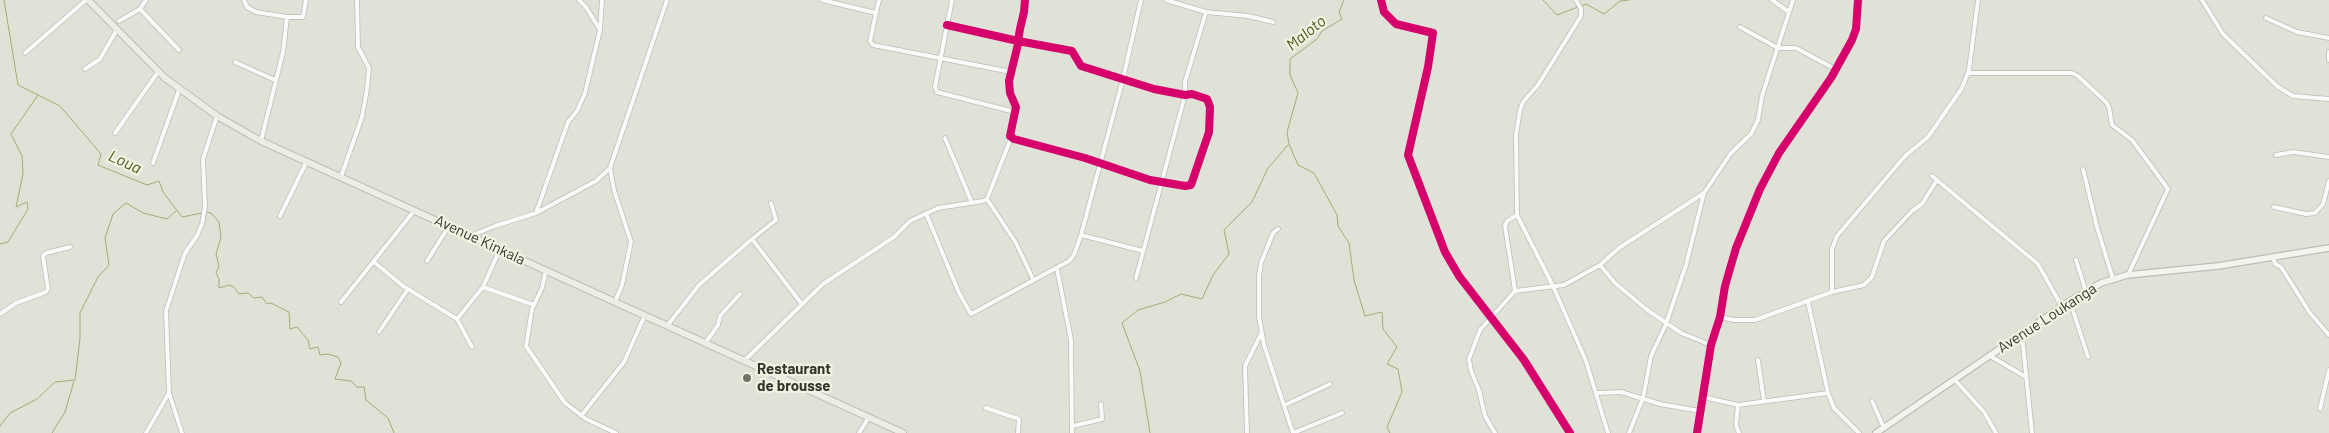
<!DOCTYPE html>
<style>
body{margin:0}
canvas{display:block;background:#e0e2d8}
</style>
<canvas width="2329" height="433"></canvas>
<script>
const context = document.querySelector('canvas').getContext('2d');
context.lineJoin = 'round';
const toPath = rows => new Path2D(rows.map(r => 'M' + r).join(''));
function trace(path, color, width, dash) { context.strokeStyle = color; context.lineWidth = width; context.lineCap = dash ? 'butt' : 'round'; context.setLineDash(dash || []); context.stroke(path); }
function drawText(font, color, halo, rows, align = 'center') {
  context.font = font + ' Barlow,sans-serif'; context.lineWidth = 4.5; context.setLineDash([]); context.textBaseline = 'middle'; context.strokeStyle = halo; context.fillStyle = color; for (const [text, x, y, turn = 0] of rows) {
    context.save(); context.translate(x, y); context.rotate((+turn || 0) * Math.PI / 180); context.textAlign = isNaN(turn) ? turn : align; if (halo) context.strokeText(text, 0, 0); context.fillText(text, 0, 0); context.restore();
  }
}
const stream = toPath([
 [4,0,18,85,60,106,101,154,98,165,147,185,159,181,163,192,182,217,202,213],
 [1344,0,1339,12,1342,19,1322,31,1317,39,1290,59,1290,75,1298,93,1287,132,1289,144,1298,165,1314,173,1337,215,1338,226,1349,243,1354,280,1365,316,1382,312,1383,329,1397,347,1387,364,1398,369,1402,392,1387,427,1390,433],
 [1543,0,1557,15,1586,4,1604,14,1620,1,1629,0],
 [206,212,211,213,219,222,221,237,216,254,219,266,216,273,219,279,219,288,229,285,234,287,239,294,248,293,254,298,262,297,267,304,271,303,289,312,290,329,297,327,308,340,310,349,318,347,320,355,328,354,338,357,341,363,335,379,351,381,357,387,364,387,366,400,388,418,394,433],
 [0,244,8,242,28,209,27,202,16,207,23,174,22,156,11,134,38,95],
 [0,426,10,413,37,399,55,382,75,380,80,338,80,313,98,277,109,265,105,238,113,214,126,203,143,213,167,219,176,211],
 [52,433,65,412,74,381],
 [1150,433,1140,371,1122,323,1138,310,1165,302,1181,294,1202,299,1213,275,1229,254,1224,230,1252,202,1268,168,1288,145]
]);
const street = toPath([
 [244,0,247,7,256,12,287,17,283,52,261,141],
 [822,0,876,13,870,41,873,45,1011,72],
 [952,0,935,87,937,92,1015,112],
 [1166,0,1206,12,1248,16,1273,22],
 [1381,0,1384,12,1396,24,1433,33,1428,67,1408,155,1445,252,1459,276,1524,360,1570,433],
 [1576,0,1581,9,1581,16,1538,85,1523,102,1520,110,1516,135,1517,215,1553,286,1586,361,1608,433],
 [1772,0,1789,12],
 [2202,0,2223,34,2278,87,2293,96,2329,99],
 [140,9,179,50],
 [876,13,879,0],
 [287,17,303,17,306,0],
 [2266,18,2297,32,2329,38],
 [119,21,140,9,146,0],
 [947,25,1018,41,1072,51,1081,66,1154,89,1185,95,1192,94,1207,99,1210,107,1209,132,1191,185,1185,186,1150,180,1085,158,1014,139,1010,136,1016,107,1010,93,1009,81,1018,44,1018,41,1020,29,1024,12,1025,0],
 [1740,27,1778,48,1796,48,1835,69],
 [600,30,602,0],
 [2329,52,2329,60],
 [25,53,86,0],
 [235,62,275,80],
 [85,69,100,59,116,31],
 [1968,73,2072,73,2078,76,2106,102,2109,107,2112,125,2132,140,2168,189,2128,275],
 [115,133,158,72],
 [945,138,972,203],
 [1011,138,987,199,1016,243,1033,279],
 [2276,155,2293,152,2329,157],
 [153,163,179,90],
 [2083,169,2097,227,2113,279],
 [1932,176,2038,264,2062,307],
 [341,177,362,117,367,89,369,68,358,47,357,0],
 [2274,207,2306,214,2315,213,2323,204,2329,181],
 [536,213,568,122,577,111,585,93,600,30,586,7,579,0],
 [926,213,959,293,971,314,1069,261,1074,255,1081,235,1123,79,1141,0],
 [280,216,307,161],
 [1278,229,1273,233,1261,263,1259,276,1259,317,1264,345,1293,433],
 [1081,235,1143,251],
 [470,236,495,226,536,213,596,181,610,168],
 [752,239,776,220,771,203],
 [2273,257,2275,264,2281,267,2310,313,2329,335],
 [2076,260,2086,292],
 [427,261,449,226],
 [374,262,403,286,457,319,483,287,500,249],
 [1600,265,1615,283,1646,309,1681,333,1711,345],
 [1057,269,1071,340,1072,433],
 [546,270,542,288,532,309,526,346,565,403,586,419,616,433],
 [1136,278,1185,95,1185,82,1206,12],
 [483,287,534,305],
 [1515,291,1505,226,1507,221,1517,215],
 [1832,292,1832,249,1837,236,1905,156,1928,137,1962,88,1969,70,1978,0],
 [2070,301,2088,357],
 [341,302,414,211],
 [615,302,622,285,631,242,614,190,610,168,667,0],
 [1808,302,1828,393],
 [0,314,16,303,46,292,48,289,43,256,46,253,70,247],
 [1720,317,1734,320,1755,320,1832,292,1864,285,1872,277,1884,241,1912,211,1922,204,1937,180],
 [457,319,472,347],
 [667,326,699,285,752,239,801,303],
 [379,332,408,289],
 [2022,335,2032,433],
 [706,342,718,325,720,316,740,294],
 [1990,356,2026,377],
 [1758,360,1764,401],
 [744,361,823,284,894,237,910,221,938,208,983,201,987,199],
 [1955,380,1984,412,1996,433],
 [1598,393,1621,392,1660,404,1700,411],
 [1703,397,1738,405,1828,393,1834,408,1859,433],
 [1872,401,1884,428],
 [1285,405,1330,384],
 [1738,405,1736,425,1739,433],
 [986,408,1019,419,1018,433],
 [2320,409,2329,370],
 [581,416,624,362,645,315],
 [1073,426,1102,419,1101,404],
 [146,433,169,393],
 [182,433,169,393,166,311,185,253,197,236,202,224,205,207,203,159,217,116],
 [859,433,869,417],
 [1247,433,1245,366,1261,334],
 [1293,433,1342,413],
 [1495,433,1485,416,1479,390,1471,371,1469,359,1480,330,1515,291,1564,285,1600,265,1619,248,1704,193],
 [1629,433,1643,398,1651,356,1666,324,1686,265,1704,193,1731,153,1751,134,1758,120,1762,96,1793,0],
 [1697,433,1711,345,1720,317,1725,286,1736,248,1760,189,1779,153,1831,78,1852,40,1856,29,1858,0]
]);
const secondary = toPath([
 [1876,433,2070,301,2101,283,2127,275,2218,266,2329,248]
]);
const primary = toPath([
 [88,0,165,78,217,116,261,141,903,433]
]);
const cycleway = toPath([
 [1381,0,1384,12,1396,24,1433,33,1428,67,1408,155,1445,252,1459,276,1524,360,1570,433],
 [947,25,1018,41,1072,51,1081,66,1154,89,1185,95,1192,94,1207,99,1210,107,1209,132,1191,185,1185,186,1150,180,1085,158,1014,139,1010,136,1016,107,1010,93,1009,81,1018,44,1018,41,1020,29,1024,12,1025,0],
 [1697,433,1711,345,1720,317,1725,286,1736,248,1760,189,1779,153,1831,78,1852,40,1856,29,1858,0]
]);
const markers = [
 [747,378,5,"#70726a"]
];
const streetNames = [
 ["Avenue Kinkala",480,240,25],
 ["Avenue Loukanga",2047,318,-33]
];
const poiNames = [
 ["Restaurant",757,369],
 ["de brousse",757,386]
];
const waterNames = [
 ["Maloto",1306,33,-39],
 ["Loua",125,162,25]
];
trace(stream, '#a7ab73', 1);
trace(street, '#bcbdb6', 5.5);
trace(secondary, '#bcbdb6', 8);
trace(primary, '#bcbdb8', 8);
trace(street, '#fafbf9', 4);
trace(secondary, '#f4f4ef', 5.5);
trace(primary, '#ecede4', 6);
trace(cycleway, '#d6006c', 8);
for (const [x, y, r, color] of markers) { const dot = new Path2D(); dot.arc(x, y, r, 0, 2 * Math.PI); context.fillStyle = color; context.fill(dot); trace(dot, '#f1f3e1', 2); }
drawText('15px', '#34352e', '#f1f3e1', streetNames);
drawText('bold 15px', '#34352e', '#f1f3e1', poiNames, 'left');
drawText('italic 16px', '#505219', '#f1f3e1', waterNames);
</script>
